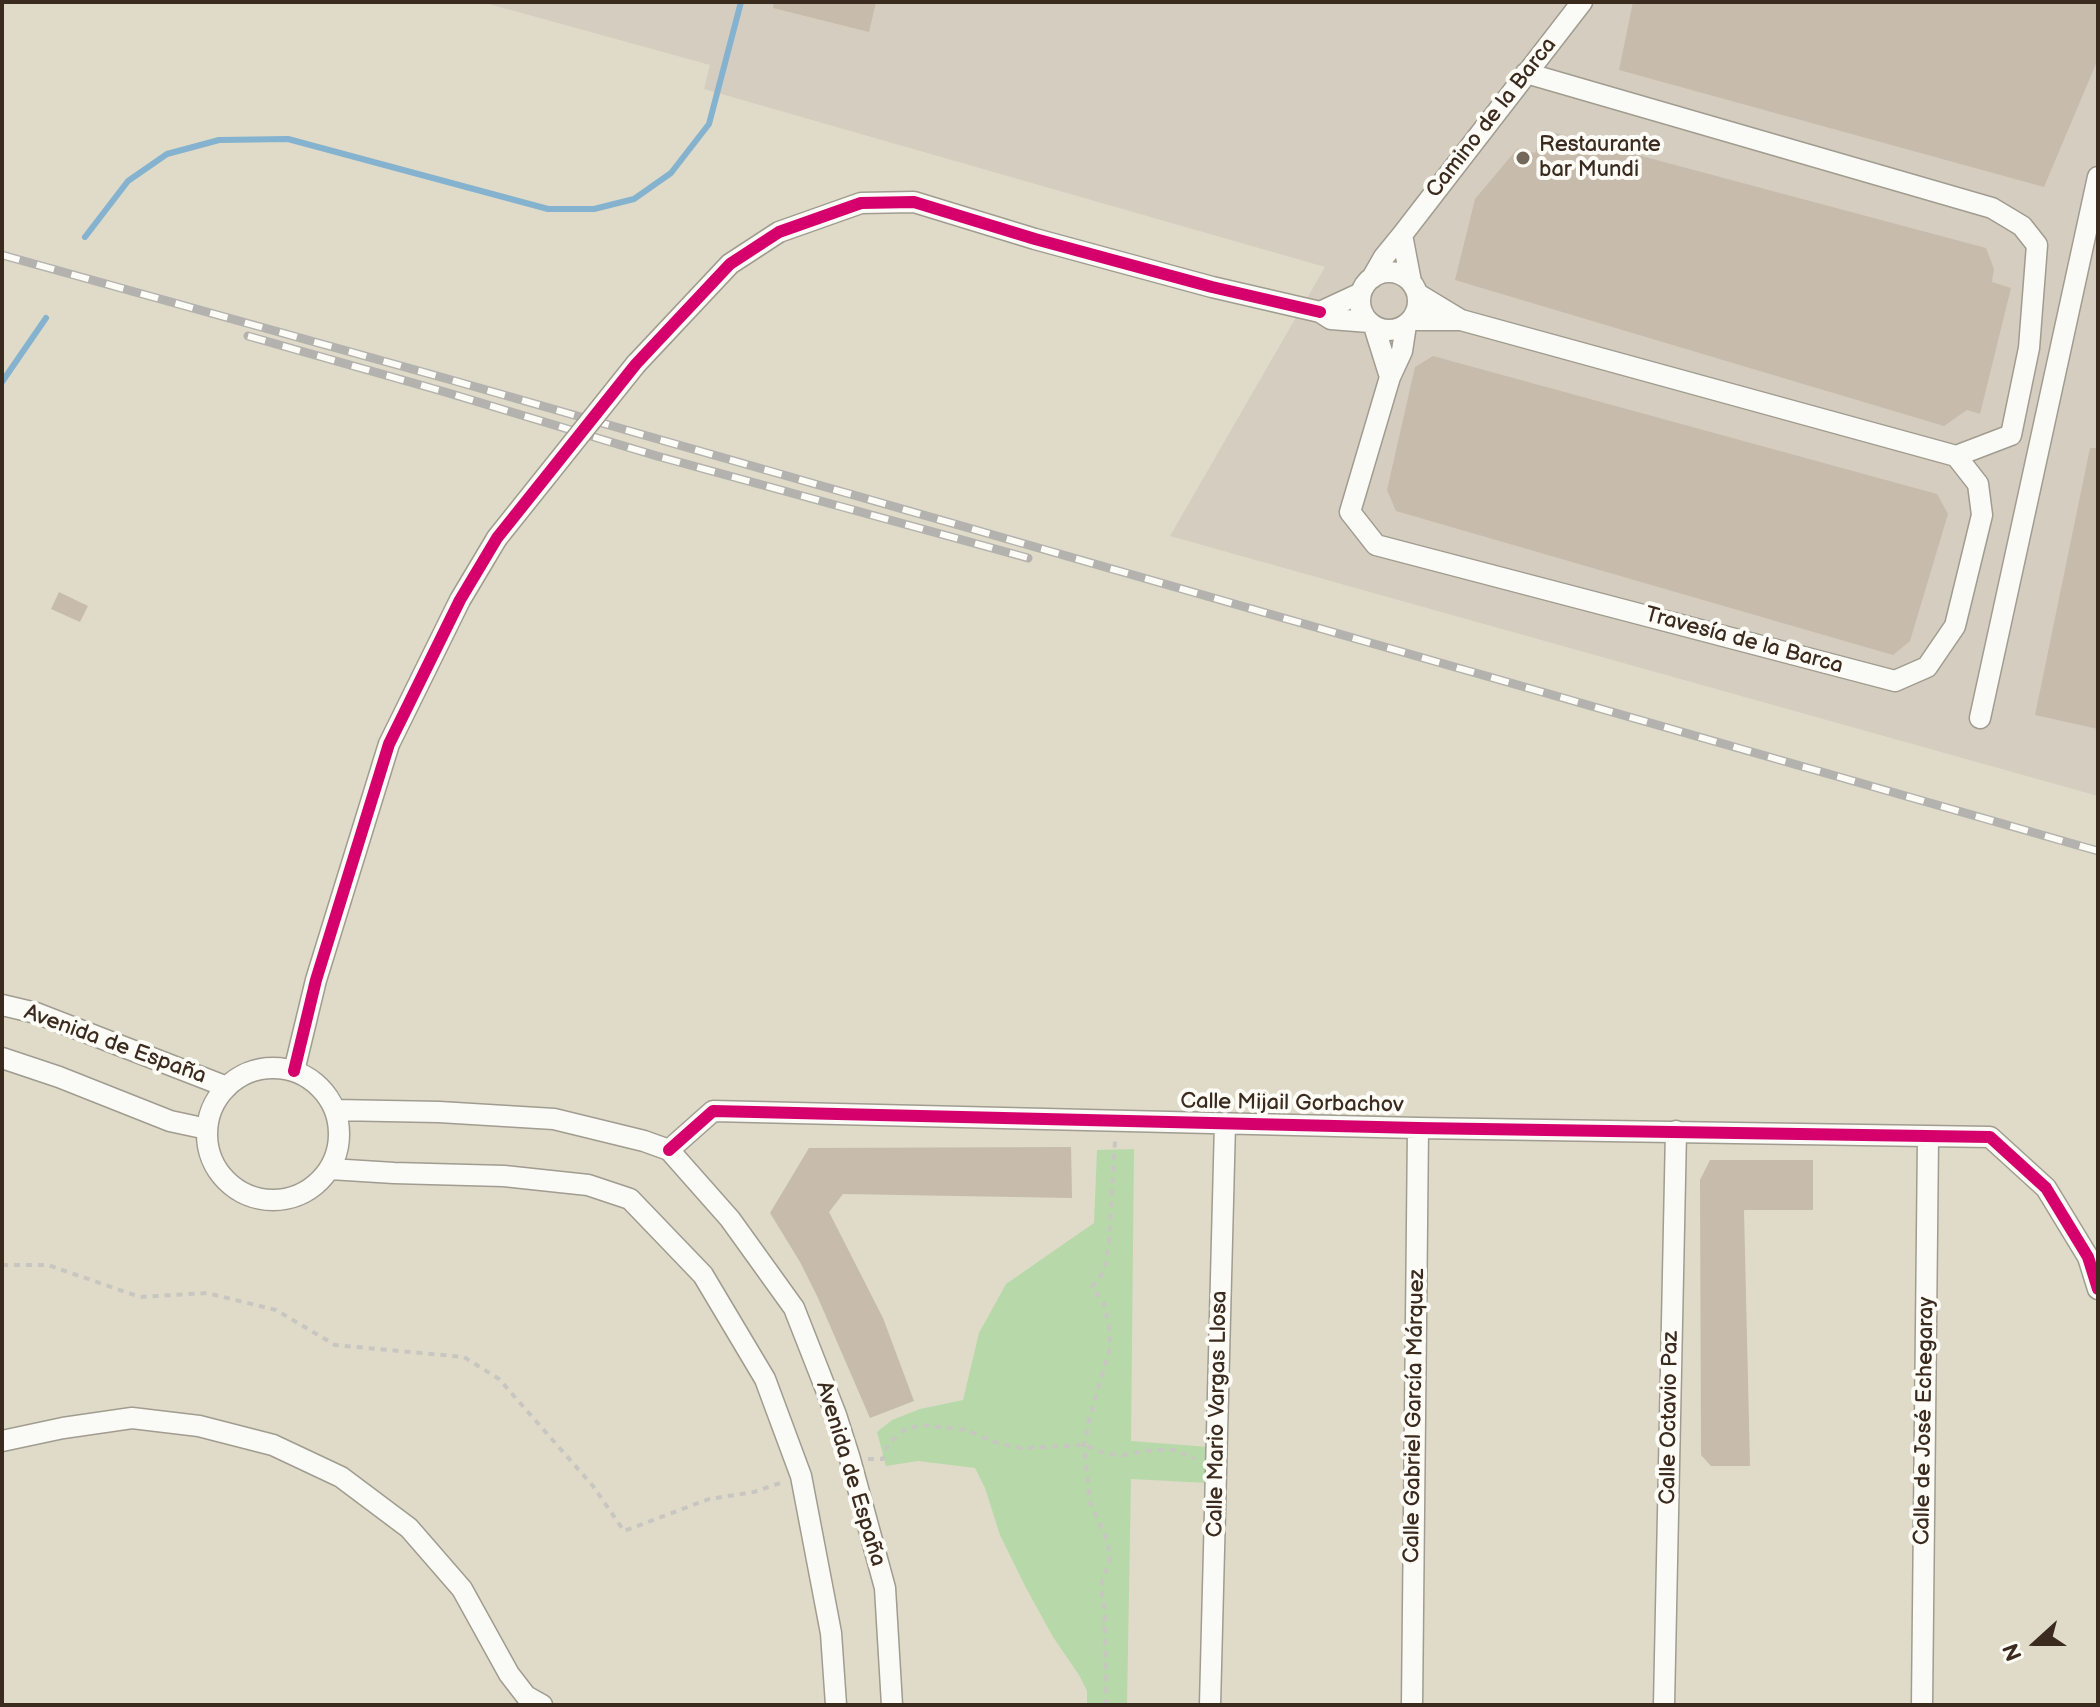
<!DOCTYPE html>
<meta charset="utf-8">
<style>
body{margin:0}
#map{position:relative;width:2100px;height:1707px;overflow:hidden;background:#dfdbc8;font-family:"Balsamiq Sans",sans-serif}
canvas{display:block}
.frame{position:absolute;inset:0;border:4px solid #3b2a1e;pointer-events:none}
.north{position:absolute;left:1996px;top:1603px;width:80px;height:80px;-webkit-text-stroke:6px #fdfcf7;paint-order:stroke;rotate:249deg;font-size:22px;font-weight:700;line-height:32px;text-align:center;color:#3b2a1e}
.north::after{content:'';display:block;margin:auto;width:28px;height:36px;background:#3b2a1e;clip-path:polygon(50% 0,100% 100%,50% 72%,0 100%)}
</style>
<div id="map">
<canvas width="2100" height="1707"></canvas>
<div class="frame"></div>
<div class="north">N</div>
</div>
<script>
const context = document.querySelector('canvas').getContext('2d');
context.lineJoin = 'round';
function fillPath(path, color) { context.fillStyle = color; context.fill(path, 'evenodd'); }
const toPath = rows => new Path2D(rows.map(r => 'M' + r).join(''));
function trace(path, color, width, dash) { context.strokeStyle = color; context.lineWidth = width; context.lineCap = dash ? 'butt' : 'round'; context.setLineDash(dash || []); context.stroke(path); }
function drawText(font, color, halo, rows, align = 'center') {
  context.font = font + ' "Balsamiq Sans",sans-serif'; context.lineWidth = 8; context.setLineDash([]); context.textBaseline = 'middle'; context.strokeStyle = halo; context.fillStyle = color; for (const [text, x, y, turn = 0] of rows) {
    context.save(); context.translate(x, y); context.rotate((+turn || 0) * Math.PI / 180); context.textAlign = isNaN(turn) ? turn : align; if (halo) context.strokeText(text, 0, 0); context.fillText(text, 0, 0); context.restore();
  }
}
const industrial = toPath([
 [482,2,2098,2,2098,796,1170,536,1325,267,704,89,710,65]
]);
const green = toPath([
 [1134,1149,1131,1441,1209,1447,1209,1483,1131,1479,1127,1705,1087,1705,1087,1691,1079,1675,1053,1637,1025,1586,1000,1535,985,1488,975,1468,918,1461,886,1466,877,1432,892,1420,920,1409,963,1400,979,1333,1006,1284,1094,1223,1097,1150]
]);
const stream = toPath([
 [85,237,128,181,167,154,219,140,288,139,548,209,594,209,634,199,671,173,709,124,741,2],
 [2,382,46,318]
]);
const building = toPath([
 [774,2,876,2,869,32,773,8],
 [1633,2,2098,2,2098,59,2044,187,1619,70],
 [1544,130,1986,248,1994,269,1992,282,2011,288,1980,414,1967,410,1944,426,1455,280,1475,199,1517,149,1535,153],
 [1433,356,1937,494,1948,514,1910,641,1893,655,1396,511,1387,490,1415,367],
 [2090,448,2098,448,2098,729,2035,715],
 [59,592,88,606,80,622,51,609],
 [1071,1147,1072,1198,843,1194,829,1212,883,1318,914,1401,870,1418,818,1298,800,1262,770,1213,809,1148],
 [1710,1160,1813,1160,1813,1210,1744,1210,1750,1466,1711,1466,1701,1455,1700,1180]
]);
const path = toPath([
 [2,1265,48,1265,140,1297,207,1293,276,1310,335,1345,464,1357,499,1379,593,1486,624,1531,709,1499,754,1492,783,1482],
 [868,1459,883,1459,888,1444,904,1430,922,1425,966,1430,997,1443,1021,1448,1084,1445,1107,1454,1124,1455,1153,1450,1175,1450,1195,1459],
 [1106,1705,1105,1611,1102,1595,1102,1581,1110,1561,1108,1543,1090,1502,1084,1445,1091,1413,1110,1348,1109,1327,1104,1303,1092,1287,1104,1271,1109,1243,1115,1141]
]);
const minor = toPath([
 [1526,73,1992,208,2022,226,2037,245,2029,348,2011,435,1956,456],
 [1402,235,1582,2],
 '1360 301a29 29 0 1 1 58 0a29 29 0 1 1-58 0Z',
 [1372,278,1384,257,1402,235,1411,282],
 [1361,293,1320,312,1331,319,1369,322],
 [1411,320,1461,320,1418,294],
 [1374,326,1390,377,1402,351,1406,325],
 [636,364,730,264,779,232,861,203,914,202,1035,239,1212,287,1320,312],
 [1390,377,1350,512,1376,545,1895,681,1927,667,1955,626,1982,515,1978,484,1956,456,1461,320],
 [1980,718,2098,177],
 [2,1005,36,1013,227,1087],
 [2,1058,59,1077,170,1121,207,1129],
 '207 1134a66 66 0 1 1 132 0a66 66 0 1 1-132 0Z',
 [294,1071,316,980,389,744,460,600,497,538],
 [335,1110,439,1112,554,1119,644,1141,669,1150,730,1219,794,1308,836,1415,850,1459,885,1588,892,1705],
 [669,1150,713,1111,1418,1128,1990,1137,2046,1188,2088,1257,2098,1289],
 [330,1169,394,1173,504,1176,588,1185,630,1199,703,1275,765,1379,801,1476,831,1633,836,1705],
 [2,1441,63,1428,132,1418,199,1426,273,1445,341,1477,409,1528,462,1589,509,1674,526,1696,542,1705],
 [1210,1705,1225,1123],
 [1412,1705,1418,1128],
 [1664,1705,1676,1131],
 [1922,1705,1928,1138]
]);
const rail = toPath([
 [2,255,455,381,2098,851],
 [248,336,445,392,657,456,1028,558]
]);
const minorBridge = toPath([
 [497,538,636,364]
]);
const cycleway = toPath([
 [294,1071,316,980,389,744,460,600,497,538,636,364,730,264,779,232,861,203,914,202,1035,239,1212,287,1320,312],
 [669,1150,713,1111,1418,1128,1990,1137,2046,1188,2088,1257,2098,1289]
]);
const markers = [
 [1523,158,8,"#74685a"]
];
const streetNames = [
 ["Camino de la Barca",1492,118,-52],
 ["Travesía de la Barca",1744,641,15],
 ["Avenida de España",115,1045,20],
 ["Calle Mijail Gorbachov",1292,1104,1],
 ["Calle Mario Vargas Llosa",1218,1414,-89],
 ["Calle Gabriel García Márquez",1415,1416,-89],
 ["Calle Octavio Paz",1670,1418,-89],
 ["Calle de José Echegaray",1925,1421,-89],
 ["Avenida de España",850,1474,73]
];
const poiNames = [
 ["Restaurante",1539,145],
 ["bar Mundi",1539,170]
];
fillPath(industrial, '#d5cdc0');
fillPath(green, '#b7d9a9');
trace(stream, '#85b2cf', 6);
fillPath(building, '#c7bbac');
trace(minor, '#a09c8f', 23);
trace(path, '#c8c6c1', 4, [6, 6]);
trace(minor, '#fafaf7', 20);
trace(rail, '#b4b2ae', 9);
trace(rail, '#fdfcf7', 6, [18]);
trace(minorBridge, '#a09c8f', 23, []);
trace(minorBridge, '#fafaf7', 20);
trace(cycleway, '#d6006c', 12);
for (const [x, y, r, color] of markers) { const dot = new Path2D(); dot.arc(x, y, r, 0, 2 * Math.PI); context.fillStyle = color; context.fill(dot); trace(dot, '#fdfcf7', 3); }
drawText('22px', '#3b2a1e', '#fdfcf7', streetNames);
drawText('22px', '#3b2a1e', '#fdfcf7', poiNames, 'left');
</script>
